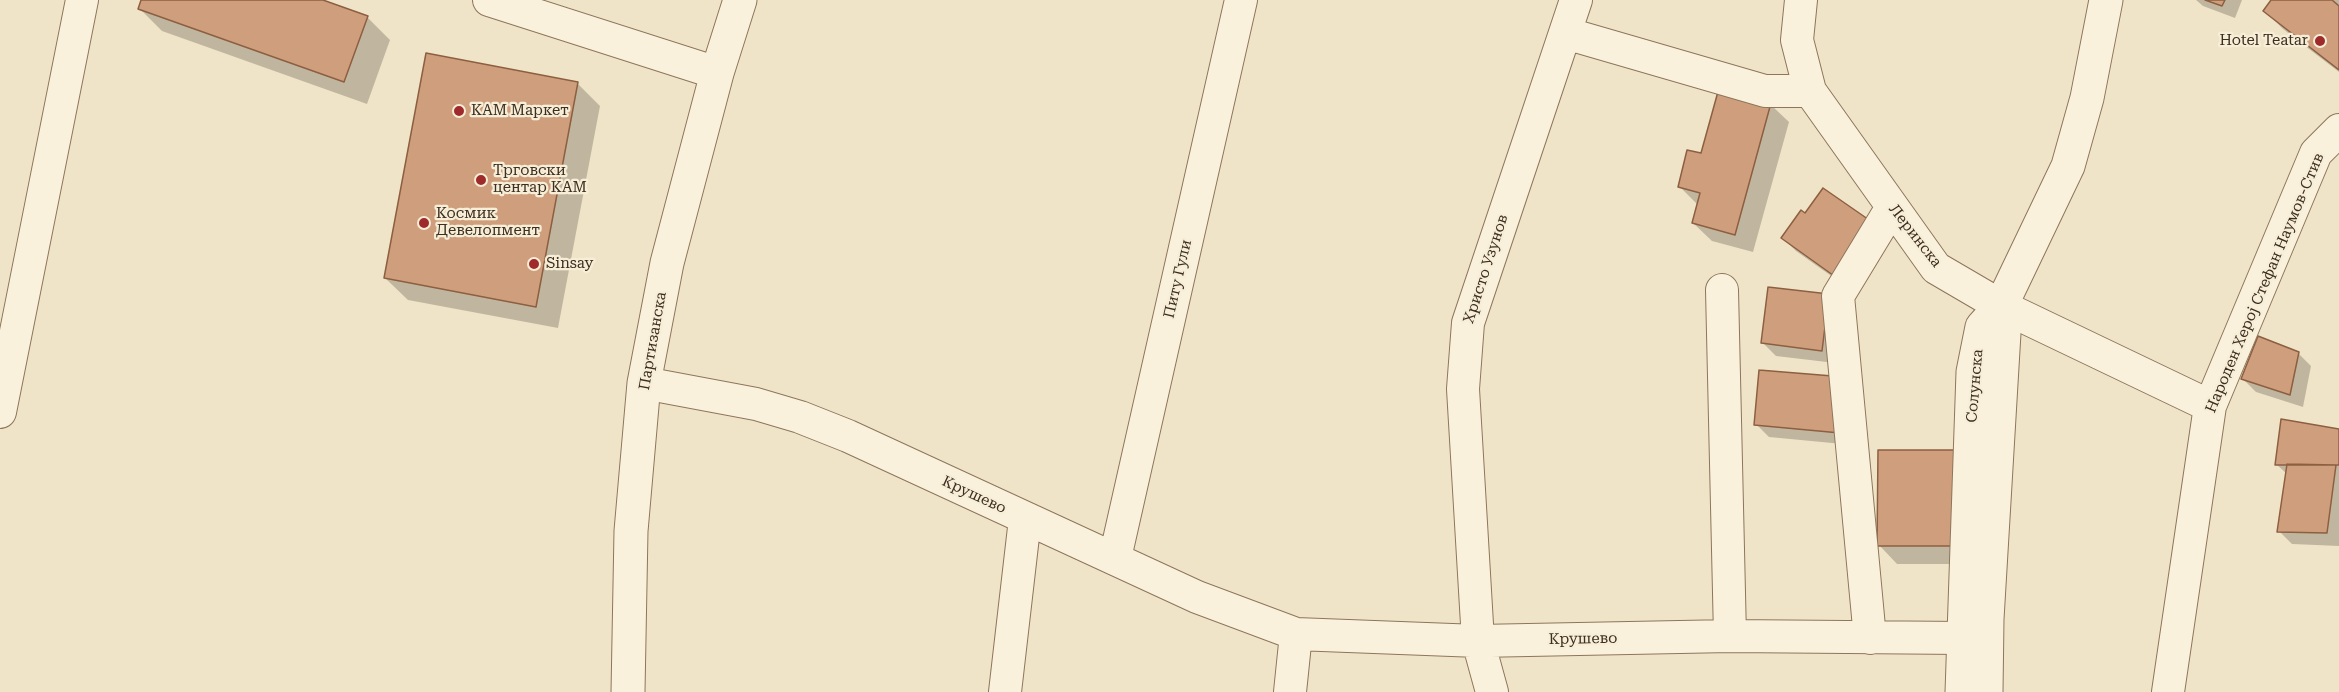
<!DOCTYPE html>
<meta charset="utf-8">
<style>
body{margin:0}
canvas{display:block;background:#f0e4c8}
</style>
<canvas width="2339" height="692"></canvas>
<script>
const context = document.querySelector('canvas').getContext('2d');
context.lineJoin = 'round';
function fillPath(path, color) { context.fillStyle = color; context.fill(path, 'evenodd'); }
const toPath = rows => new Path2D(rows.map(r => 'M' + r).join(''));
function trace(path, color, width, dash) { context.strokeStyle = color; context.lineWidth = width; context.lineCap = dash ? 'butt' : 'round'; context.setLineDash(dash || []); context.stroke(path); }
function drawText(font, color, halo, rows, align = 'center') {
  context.font = font + ' "Roboto Serif",serif'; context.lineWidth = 4.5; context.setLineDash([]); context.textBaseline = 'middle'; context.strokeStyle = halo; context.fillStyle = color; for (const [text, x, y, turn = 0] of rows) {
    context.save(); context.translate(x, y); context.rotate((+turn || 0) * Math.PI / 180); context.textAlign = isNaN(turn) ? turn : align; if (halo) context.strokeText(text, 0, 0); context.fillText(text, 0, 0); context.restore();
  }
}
const shadow = toPath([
 [142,0,319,0,367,17,390,40,367,104,162,31,139,8],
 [2196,0,2242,0,2235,18,2203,6],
 [2273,0,2339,0,2339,72,2283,29,2265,11],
 [577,83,600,106,558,328,408,300,385,278],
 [1770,104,1789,122,1753,252,1712,241,1693,223,1698,205,1679,186,1702,155],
 [1802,212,1851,290,1796,251,1783,238],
 [1841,309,1835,363,1776,356,1763,343],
 [2298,353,2311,366,2303,407,2256,392,2243,379],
 [1844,378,1853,445,1769,437,1756,424],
 [2339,429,2339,546,2292,544,2279,531,2287,474,2276,464],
 [1880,451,1978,564,1897,564,1879,545]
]);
const building = toPath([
 [141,0,323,0,368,16,344,82,138,9,141,0],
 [2205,0,2225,0,2222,6,2205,0],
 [2271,0,2332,0,2339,6,2339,70,2263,11,2271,0],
 [426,53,578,82,536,307,384,278,426,53],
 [1719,88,1771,103,1735,235,1692,223,1700,193,1678,187,1687,150,1701,153,1719,88],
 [1823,188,1875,224,1837,278,1781,238,1801,210,1805,213,1823,188],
 [1768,287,1829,294,1822,351,1761,343,1768,287],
 [2258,336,2299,352,2290,395,2241,379,2258,336],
 [1759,370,1845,377,1840,433,1754,425,1759,370],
 [2281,419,2339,429,2339,465,2275,465,2281,419],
 [1878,450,1961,450,1960,546,1877,546,1878,450],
 [2287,464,2336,465,2327,533,2277,532,2287,464]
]);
const minor = toPath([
 [489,0,717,73],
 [1801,0,1797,40,1810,91,1936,268,2001,306,2210,406],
 [1565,33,1765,91,1810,91],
 [1722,290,1730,636],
 [644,383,756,404,800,417,848,436,1197,597,1296,634,1478,641,1730,636,1964,638],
 [0,412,82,0],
 [1115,558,1241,0],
 [1870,638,1838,296,1892,207],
 [1005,692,1025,519],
 [1290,692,1296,634],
 [1492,692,1478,641,1463,389,1468,323,1576,0],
 [2168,692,2210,406,2316,153,2339,130]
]);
const tertiary = toPath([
 [628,692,631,531,644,383,667,263,717,73,740,0],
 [1962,692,1973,372,1982,327,2001,306,2068,166,2087,98,2106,0],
 [1986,692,1987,619,2004,333,2001,306]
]);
const markers = [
 [2320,41,6,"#9e2a2b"],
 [459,111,6,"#9e2a2b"],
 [481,180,6,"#9e2a2b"],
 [424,223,6,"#9e2a2b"],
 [534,264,6,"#9e2a2b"]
];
const poiNames = [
 ["Hotel Teatar",2308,41,"right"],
 ["КАМ Маркет",471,111],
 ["Трговски",493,171],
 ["центар КАМ",493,188],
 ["Космик",436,214],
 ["Девелопмент",436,231],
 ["Sinsay",546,264]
];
const streetNames = [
 ["Леринска",1915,236,52],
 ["Христо Узунов",1486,269,-72],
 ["Питу Гули",1178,279,-77],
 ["Народен Херој Стефан Наумов-Стив",2265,283,-67],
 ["Партизанска",653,341,-80],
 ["Солунска",1975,386,-85],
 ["Крушево",974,495,25],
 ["Крушево",1583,639,-1]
];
fillPath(shadow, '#0003');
fillPath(building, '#cf9f7d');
trace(building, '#8d5f41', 1.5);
trace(minor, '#8d765c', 34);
trace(tertiary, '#8d765c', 35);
trace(minor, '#faf1dc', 32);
trace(tertiary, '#faf1dc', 33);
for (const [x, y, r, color] of markers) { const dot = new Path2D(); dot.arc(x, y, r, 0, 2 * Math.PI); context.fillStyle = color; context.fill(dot); trace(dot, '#f7eed8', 2); }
drawText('15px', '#3d2e20', '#f7eed8', poiNames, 'left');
drawText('15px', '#3d2e20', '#f7eed8', streetNames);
</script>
